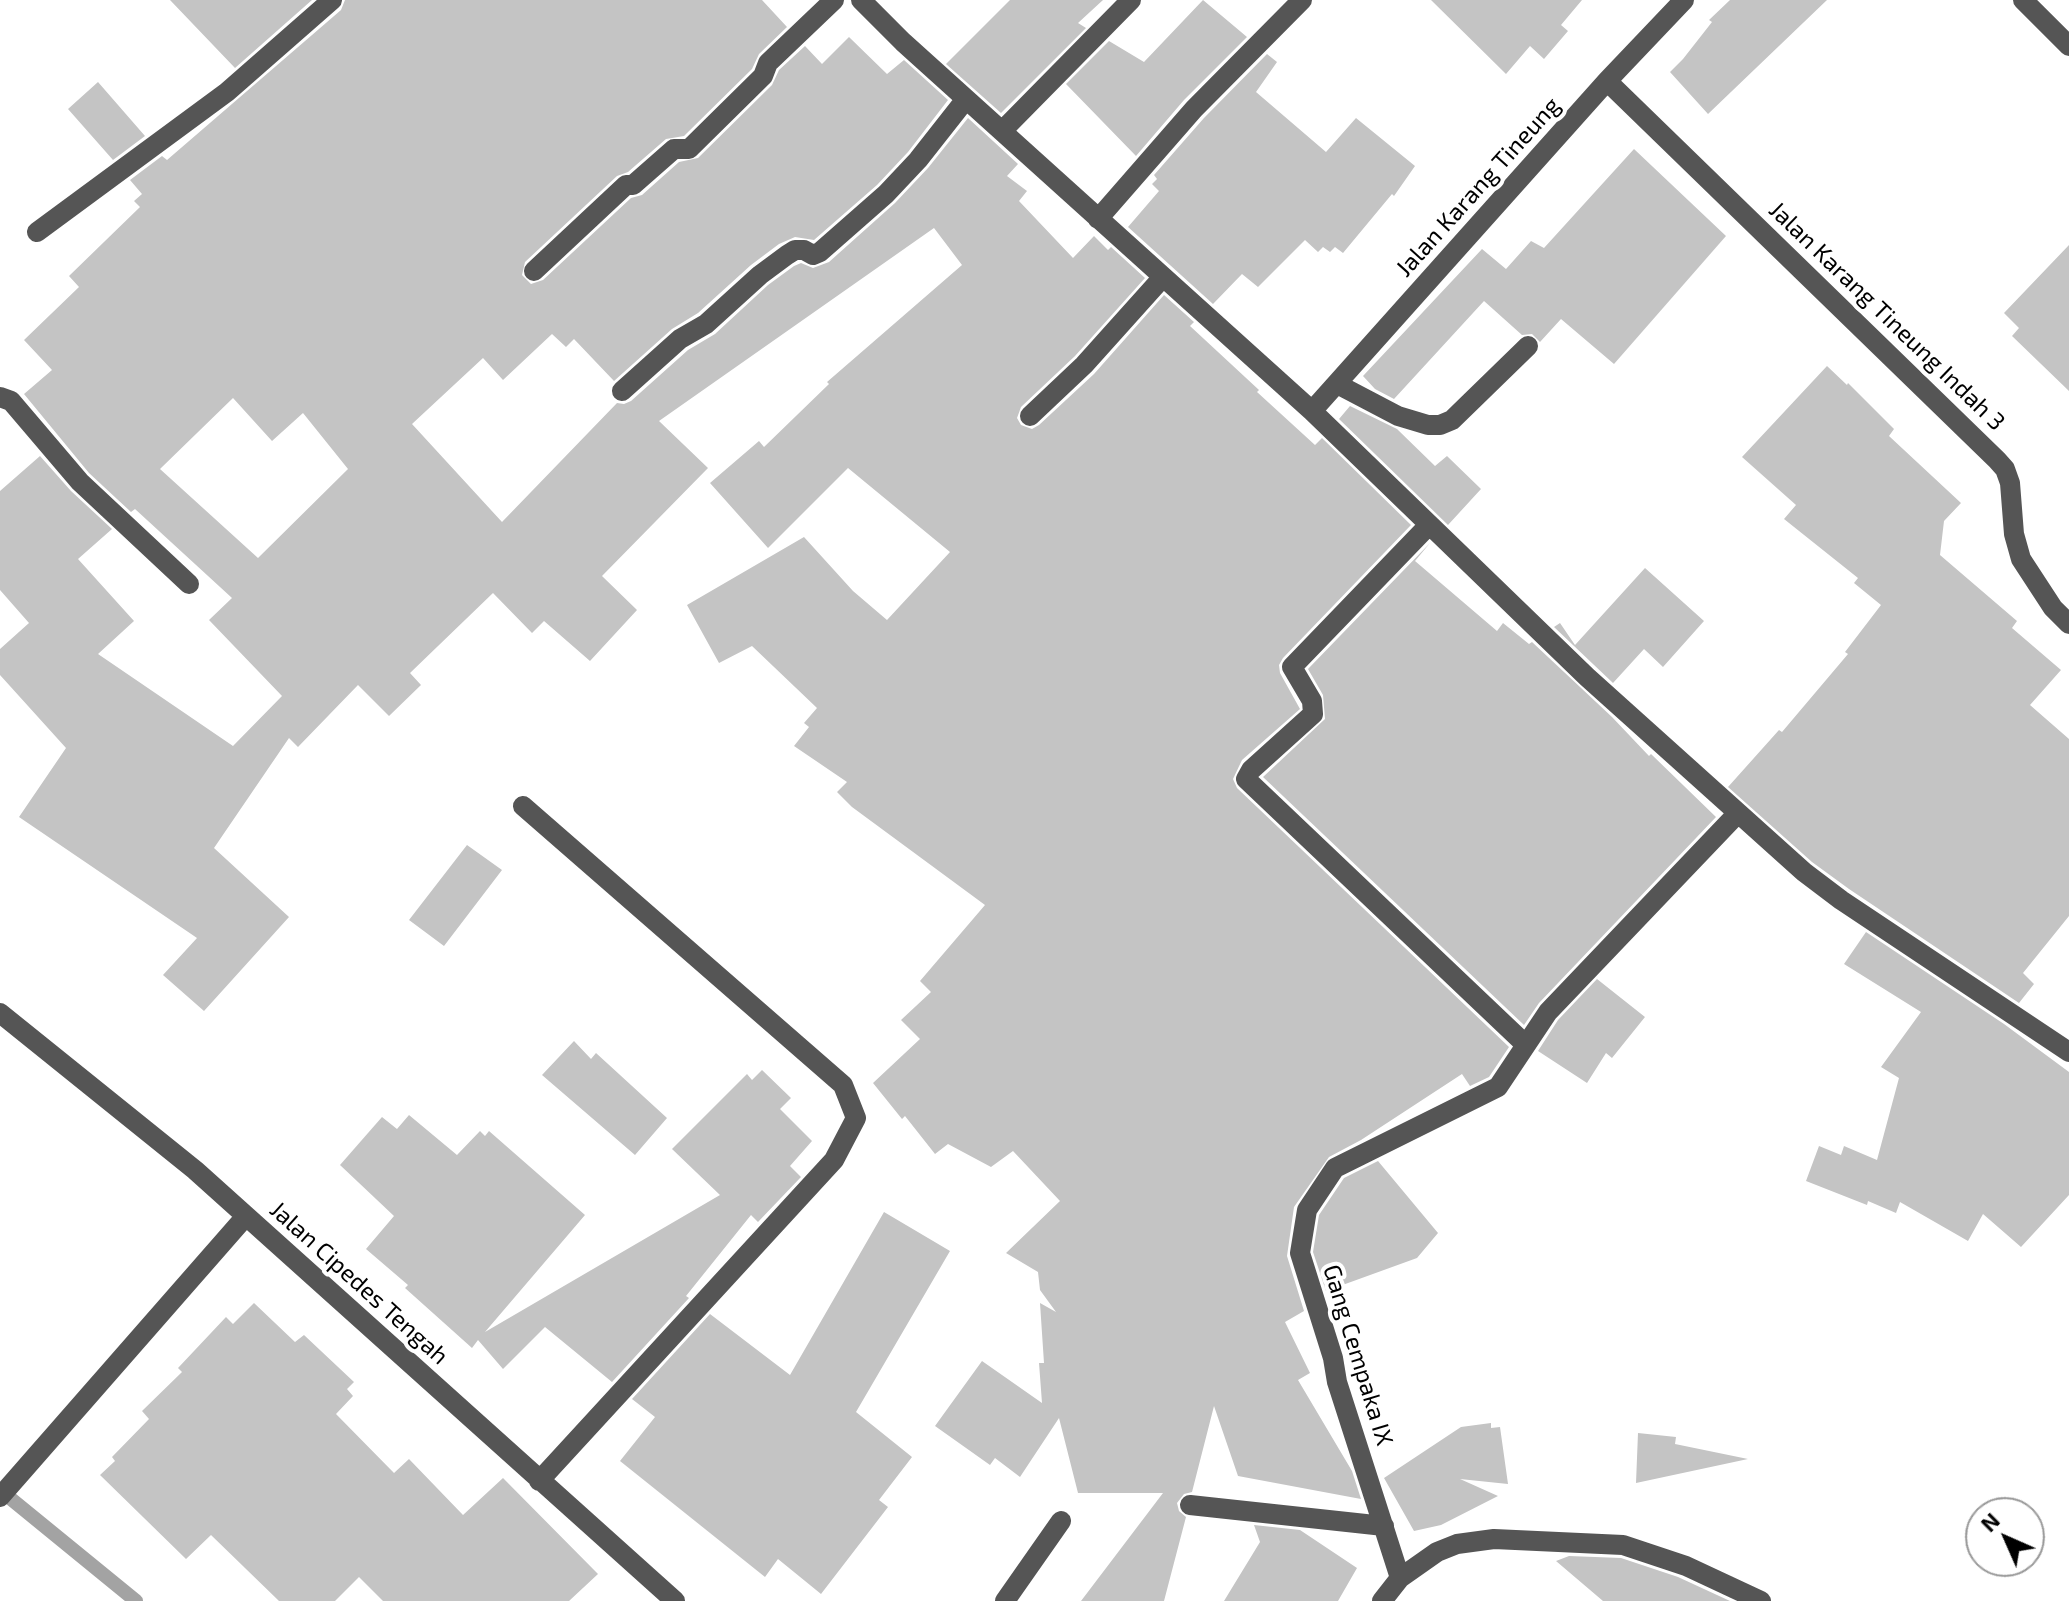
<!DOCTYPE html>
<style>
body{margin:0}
#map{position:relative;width:2069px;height:1601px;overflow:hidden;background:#fff;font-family:"Exo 2",sans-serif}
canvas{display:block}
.north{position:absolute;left:1965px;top:1497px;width:80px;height:80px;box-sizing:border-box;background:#fff;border:2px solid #999;border-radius:50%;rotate:315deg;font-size:22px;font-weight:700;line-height:32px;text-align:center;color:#000}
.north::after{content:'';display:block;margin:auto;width:28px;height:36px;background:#000;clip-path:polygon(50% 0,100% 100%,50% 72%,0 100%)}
</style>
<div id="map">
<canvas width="2069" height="1601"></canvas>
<div class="north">N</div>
</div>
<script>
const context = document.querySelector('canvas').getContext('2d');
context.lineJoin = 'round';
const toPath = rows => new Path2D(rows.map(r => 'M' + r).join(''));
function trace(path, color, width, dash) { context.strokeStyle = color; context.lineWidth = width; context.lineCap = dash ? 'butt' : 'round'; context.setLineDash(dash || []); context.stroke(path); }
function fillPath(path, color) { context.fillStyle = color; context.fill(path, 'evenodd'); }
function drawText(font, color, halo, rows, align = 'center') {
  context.font = font + ' "Exo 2",sans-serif'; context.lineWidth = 8; context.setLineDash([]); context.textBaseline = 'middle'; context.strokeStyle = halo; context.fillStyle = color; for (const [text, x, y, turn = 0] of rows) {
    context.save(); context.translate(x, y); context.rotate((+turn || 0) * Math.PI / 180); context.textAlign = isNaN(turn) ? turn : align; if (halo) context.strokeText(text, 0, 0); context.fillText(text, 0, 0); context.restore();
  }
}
const stream = toPath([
 [0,1490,136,1601]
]);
const building = toPath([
 [170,0,312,0,235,68],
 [345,0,762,0,787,27,759,54,752,69,684,136,666,139,628,172,617,176,525,262,522,275,531,284,543,280,631,198,642,195,679,162,698,158,772,85,779,70,805,46,822,64,849,37,887,74,904,60,948,100,908,152,877,185,814,240,795,237,779,244,751,265,698,313,672,329,614,381,574,339,566,347,552,334,503,380,483,358,412,424,502,522,617,403,624,404,631,401,688,350,715,334,768,285,794,266,801,263,813,268,829,262,895,203,928,168,968,118,1018,164,1007,176,1027,191,1019,201,1073,258,1094,236,1108,250,1111,247,1145,278,1075,356,1021,407,1017,418,1021,425,1032,429,1039,425,1094,374,1164,295,1194,322,1190,326,1259,390,1257,392,1315,445,1322,438,1411,525,1283,658,1279,665,1280,673,1300,709,1242,760,1233,779,1237,788,1509,1047,1489,1077,1470,1086,1462,1074,1361,1140,1329,1157,1294,1207,1287,1256,1304,1311,1285,1322,1310,1373,1298,1380,1352,1471,1361,1499,1238,1476,1214,1406,1192,1492,1184,1494,1177,1503,1179,1511,1186,1517,1164,1601,1081,1601,1163,1493,1078,1493,1059,1418,1020,1477,995,1458,990,1465,935,1426,982,1361,1042,1403,1039,1363,1044,1363,1040,1303,1056,1312,1040,1290,1038,1272,1006,1253,1060,1201,1013,1151,991,1167,948,1144,935,1154,905,1116,902,1119,873,1083,920,1039,901,1020,931,992,920,981,985,905,852,807,837,792,847,782,794,746,809,727,804,723,817,708,752,646,719,663,687,605,804,537,853,591,887,620,950,552,848,468,768,548,710,483,759,441,764,447,829,384,827,382,962,265,934,228,659,421,708,468,602,576,637,610,590,661,544,621,532,633,493,593,410,673,421,685,389,716,358,685,298,747,289,738,214,848,289,917,204,1011,163,975,197,938,19,817,66,748,0,675,0,649,29,623,0,590,0,491,40,456,71,491,112,529,78,559,134,621,98,654,233,746,282,696,209,620,232,598,135,509,131,512,89,473,24,394,52,370,24,340,79,287,69,276,140,207,134,201,142,194,130,180,162,156,167,160,341,10],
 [233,398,272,441,303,413,348,469,258,558,160,469],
 [1010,0,1103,0,1078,23,1086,28,1001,113,946,64],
 [1203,0,1247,37,1184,100,1136,156,1066,84,1109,41,1144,62],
 [1431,0,1582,0,1561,25,1568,31,1544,59,1530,46,1506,74],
 [1730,0,1827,0,1708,114,1670,72,1683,59,1712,22,1709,20],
 [1267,54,1277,62,1256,92,1326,152,1356,118,1415,166,1394,196,1392,194,1343,253,1335,247,1330,252,1323,247,1318,252,1305,240,1258,287,1242,274,1213,304,1128,227,1159,191,1152,184,1157,179,1154,175,1204,118],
 [98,82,145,136,113,160,68,109],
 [1634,149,1726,236,1614,364,1561,319,1540,342,1532,334,1522,335,1484,301,1394,399,1375,389,1363,376,1482,249,1506,269,1531,241,1544,248],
 [2069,245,2069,391,2012,336,2019,328,2004,313],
 [1827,366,1847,385,1848,383,1894,429,1889,436,1961,503,1944,521,1940,555,2017,621,2012,628,2061,670,2030,705,2069,739,2069,916,2023,973,2034,984,2019,1003,1849,889,1812,862,1728,787,1779,730,1782,732,1848,654,1845,652,1881,605,1854,583,1858,578,1784,519,1796,505,1742,457],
 [1350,406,1397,429,1435,466,1447,456,1481,489,1448,525,1339,419],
 [1430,543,1415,561,1497,631,1503,623,1529,644,1532,642,1612,717,1649,756,1651,754,1716,817,1539,1003,1524,1025,1263,777,1325,719,1323,695,1308,669],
 [1645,568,1704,621,1663,667,1644,649,1613,683,1554,627,1560,623,1575,645],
 [467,845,502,870,444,946,409,920],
 [1866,932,2004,1024,2069,1072,2069,1195,2021,1247,1983,1214,1968,1241,1900,1202,1896,1213,1868,1201,1867,1205,1806,1181,1819,1146,1841,1155,1844,1146,1877,1160,1899,1078,1881,1067,1921,1012,1844,964],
 [1597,979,1645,1017,1612,1058,1606,1053,1587,1083,1538,1051,1558,1020],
 [574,1041,591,1059,596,1053,667,1118,635,1155,542,1075],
 [762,1070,791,1098,780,1109,812,1141,790,1166,801,1177,758,1222,751,1215,686,1296,689,1298,612,1382,545,1327,503,1369,478,1340,472,1348,405,1288,408,1285,366,1249,394,1216,340,1165,382,1117,397,1129,409,1115,457,1155,480,1131,485,1136,489,1131,585,1215,485,1332,720,1195,672,1149,747,1074,752,1080],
 [1378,1161,1438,1233,1417,1258,1326,1291,1313,1252,1319,1215,1344,1178],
 [884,1212,950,1251,856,1412,912,1457,879,1500,888,1507,821,1594,778,1559,765,1577,620,1461,655,1417,632,1399,710,1314,790,1375],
 [254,1303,295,1342,304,1335,354,1382,347,1389,353,1396,336,1414,394,1473,409,1459,463,1515,503,1478,598,1574,569,1601,383,1601,359,1577,335,1601,279,1601,211,1535,186,1559,100,1475,115,1461,112,1457,149,1419,142,1411,182,1372,178,1368,226,1317,233,1324],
 [1491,1423,1491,1428,1500,1427,1508,1484,1460,1479,1498,1496,1441,1525,1414,1531,1384,1478,1461,1427],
 [1638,1433,1676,1437,1675,1444,1748,1459,1636,1483],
 [1254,1525,1300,1530,1357,1568,1338,1601,1224,1601,1260,1542],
 [1569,1556,1621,1558,1678,1577,1730,1601,1603,1601,1556,1561]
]);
const minor = toPath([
 [861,0,903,42,1312,411,1587,677,1804,872,1841,900,2069,1052],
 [2023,0,2069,46],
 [1607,81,1997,460,2005,469,2010,483,2014,534,2021,559,2053,608,2069,624],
 [1002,131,1131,0],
 [1098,219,1194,109,1302,0],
 [37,232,227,92,332,0],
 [534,271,626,185,633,185,674,149,689,149,763,76,768,63,834,0],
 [1337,384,1398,416,1428,425,1440,425,1452,420,1528,346],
 [622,391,680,339,706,324,760,275,787,255,795,250,804,250,813,255,820,252,886,194,918,160,966,99],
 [0,397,11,401,80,482,189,584],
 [1312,411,1607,81,1684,0],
 [1030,416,1084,365,1163,277],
 [1428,526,1292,667,1312,701,1313,714,1251,770,1246,779,1526,1045],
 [523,806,843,1085,856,1118,834,1160,539,1481],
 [0,1013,195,1170,675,1601],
 [0,1497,246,1216],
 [1190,1505,1384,1526],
 [1400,1578,1337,1382,1333,1358,1300,1253,1307,1210,1335,1168,1498,1087,1548,1012,1738,813],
 [1005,1601,1061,1521],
 [1382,1601,1400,1578,1437,1552,1457,1544,1494,1539,1623,1545,1686,1566,1761,1601]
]);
const streetNames = [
 ["Jalan Karang Tineung",1478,187,-48],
 ["Jalan Karang Tineung Indah 3",1887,316,44],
 ["Jalan Cipedes Tengah",359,1283,42],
 ["Gang Cempaka IX",1358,1355,73]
];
trace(stream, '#a3a3a3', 14);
fillPath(building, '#c4c4c4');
trace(minor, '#555', 20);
drawText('24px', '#000', '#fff', streetNames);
</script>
